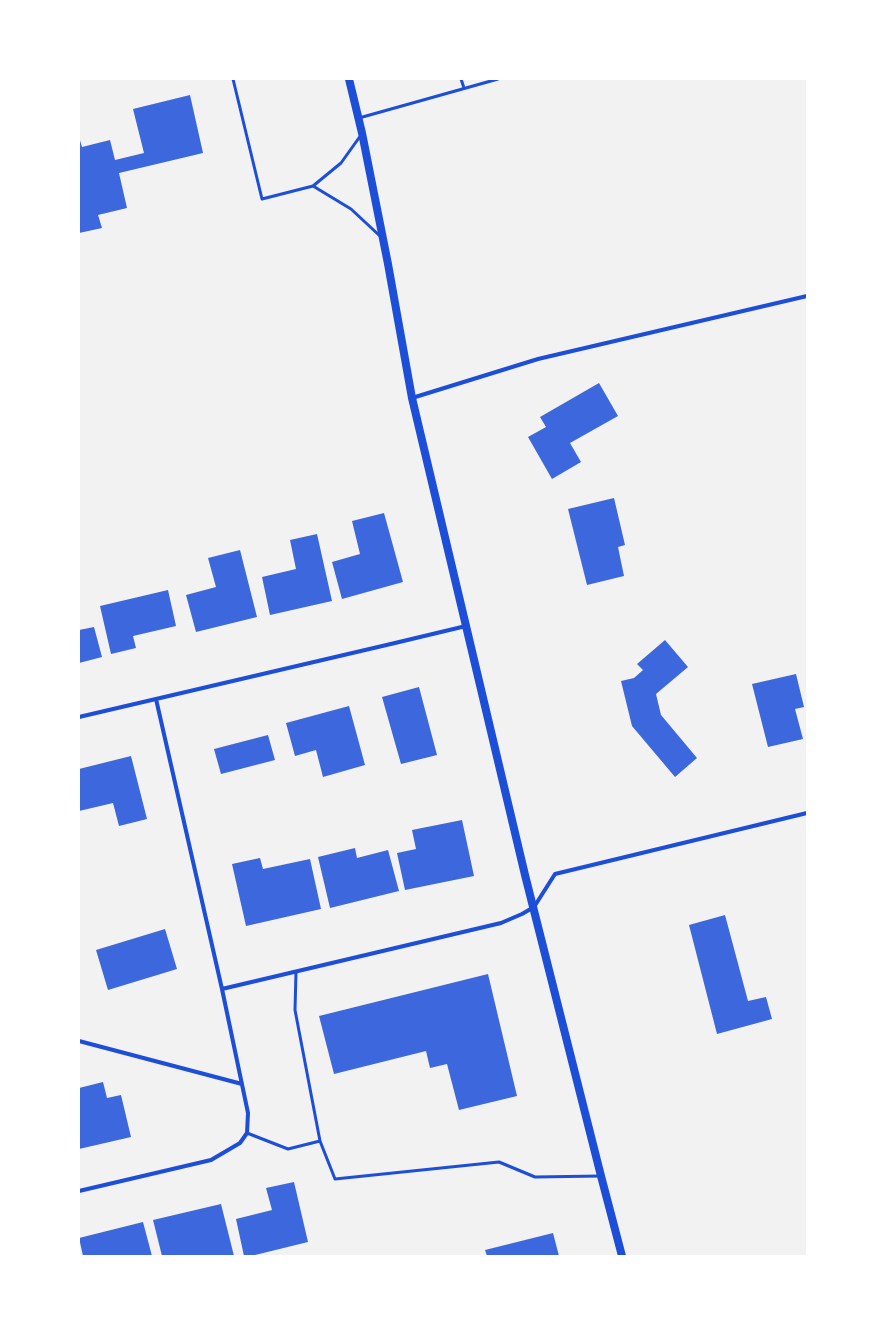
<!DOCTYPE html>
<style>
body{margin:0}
#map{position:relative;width:886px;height:1335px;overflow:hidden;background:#f2f2f2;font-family:"Archivo Narrow",sans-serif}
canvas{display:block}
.frame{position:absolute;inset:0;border:80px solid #fff;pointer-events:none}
</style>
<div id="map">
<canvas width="886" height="1335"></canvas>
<div class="frame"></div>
</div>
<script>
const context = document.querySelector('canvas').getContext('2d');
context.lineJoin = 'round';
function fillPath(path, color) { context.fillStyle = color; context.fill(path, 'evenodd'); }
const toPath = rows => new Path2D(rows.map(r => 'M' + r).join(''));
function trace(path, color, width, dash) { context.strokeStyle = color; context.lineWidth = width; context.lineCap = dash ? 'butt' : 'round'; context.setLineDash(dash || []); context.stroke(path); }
const building = toPath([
 [190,95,203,153,119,173,127,208,98,215,102,228,79,233,79,137,82,147,110,140,115,160,144,153,133,109],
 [599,383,618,416,570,443,581,462,552,479,528,437,546,427,540,417],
 [614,498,625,545,618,547,624,576,587,585,568,509],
 [384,513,403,582,342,599,332,562,360,554,352,521],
 [317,534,332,601,270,615,262,577,296,569,290,540],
 [240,550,257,617,196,632,186,595,216,587,208,558],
 [168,590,176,626,133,636,136,648,111,654,100,606],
 [94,627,102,657,79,663,79,630],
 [665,640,688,667,656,694,661,715,697,758,675,777,632,726,621,681,634,678,643,670,637,664],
 [796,674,804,707,795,709,803,739,768,747,752,684],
 [419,687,437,755,401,764,382,697],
 [349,706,365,765,323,777,316,750,295,756,286,723],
 [268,735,275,760,221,774,214,749],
 [131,756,147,819,119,826,113,803,79,811,79,769],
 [462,820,474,876,405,890,397,853,416,849,412,830],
 [355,848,357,858,388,850,399,891,330,908,318,857],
 [260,858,263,869,310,859,321,909,246,926,232,864],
 [725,915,748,1001,766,997,772,1019,717,1034,689,925],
 [165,929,177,969,108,990,96,950],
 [488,974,517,1096,459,1110,447,1064,430,1068,426,1051,334,1074,319,1016],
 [103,1082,107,1098,121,1095,131,1137,79,1149,79,1088],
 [294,1182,308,1242,251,1256,244,1256,236,1219,272,1210,266,1188],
 [221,1204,234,1256,162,1256,153,1220],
 [143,1222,152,1256,83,1256,79,1238],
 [553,1233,559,1256,487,1256,485,1250]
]);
const service = toPath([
 [233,79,262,199,313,186,341,163,361,135],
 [461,79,464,88],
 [359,118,498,79],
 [313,186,351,209,380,236],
 [296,972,295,1010,320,1141],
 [247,1133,288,1149,320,1141,335,1179,499,1162,535,1177,601,1176]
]);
const minor = toPath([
 [412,398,538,359,807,296],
 [79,717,395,643,466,626],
 [222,989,501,923,522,914,534,907,555,874,807,813],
 [79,1041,242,1084],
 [79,1191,211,1160,240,1143,247,1133,248,1113,222,989,156,699]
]);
const secondary = toPath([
 [349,79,362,133,388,264,412,398,525,875,601,1176,622,1256]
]);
fillPath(building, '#3d67dc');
trace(service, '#1d4ed8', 3);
trace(minor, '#1d4ed8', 4);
trace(secondary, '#1d4ed8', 8);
</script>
